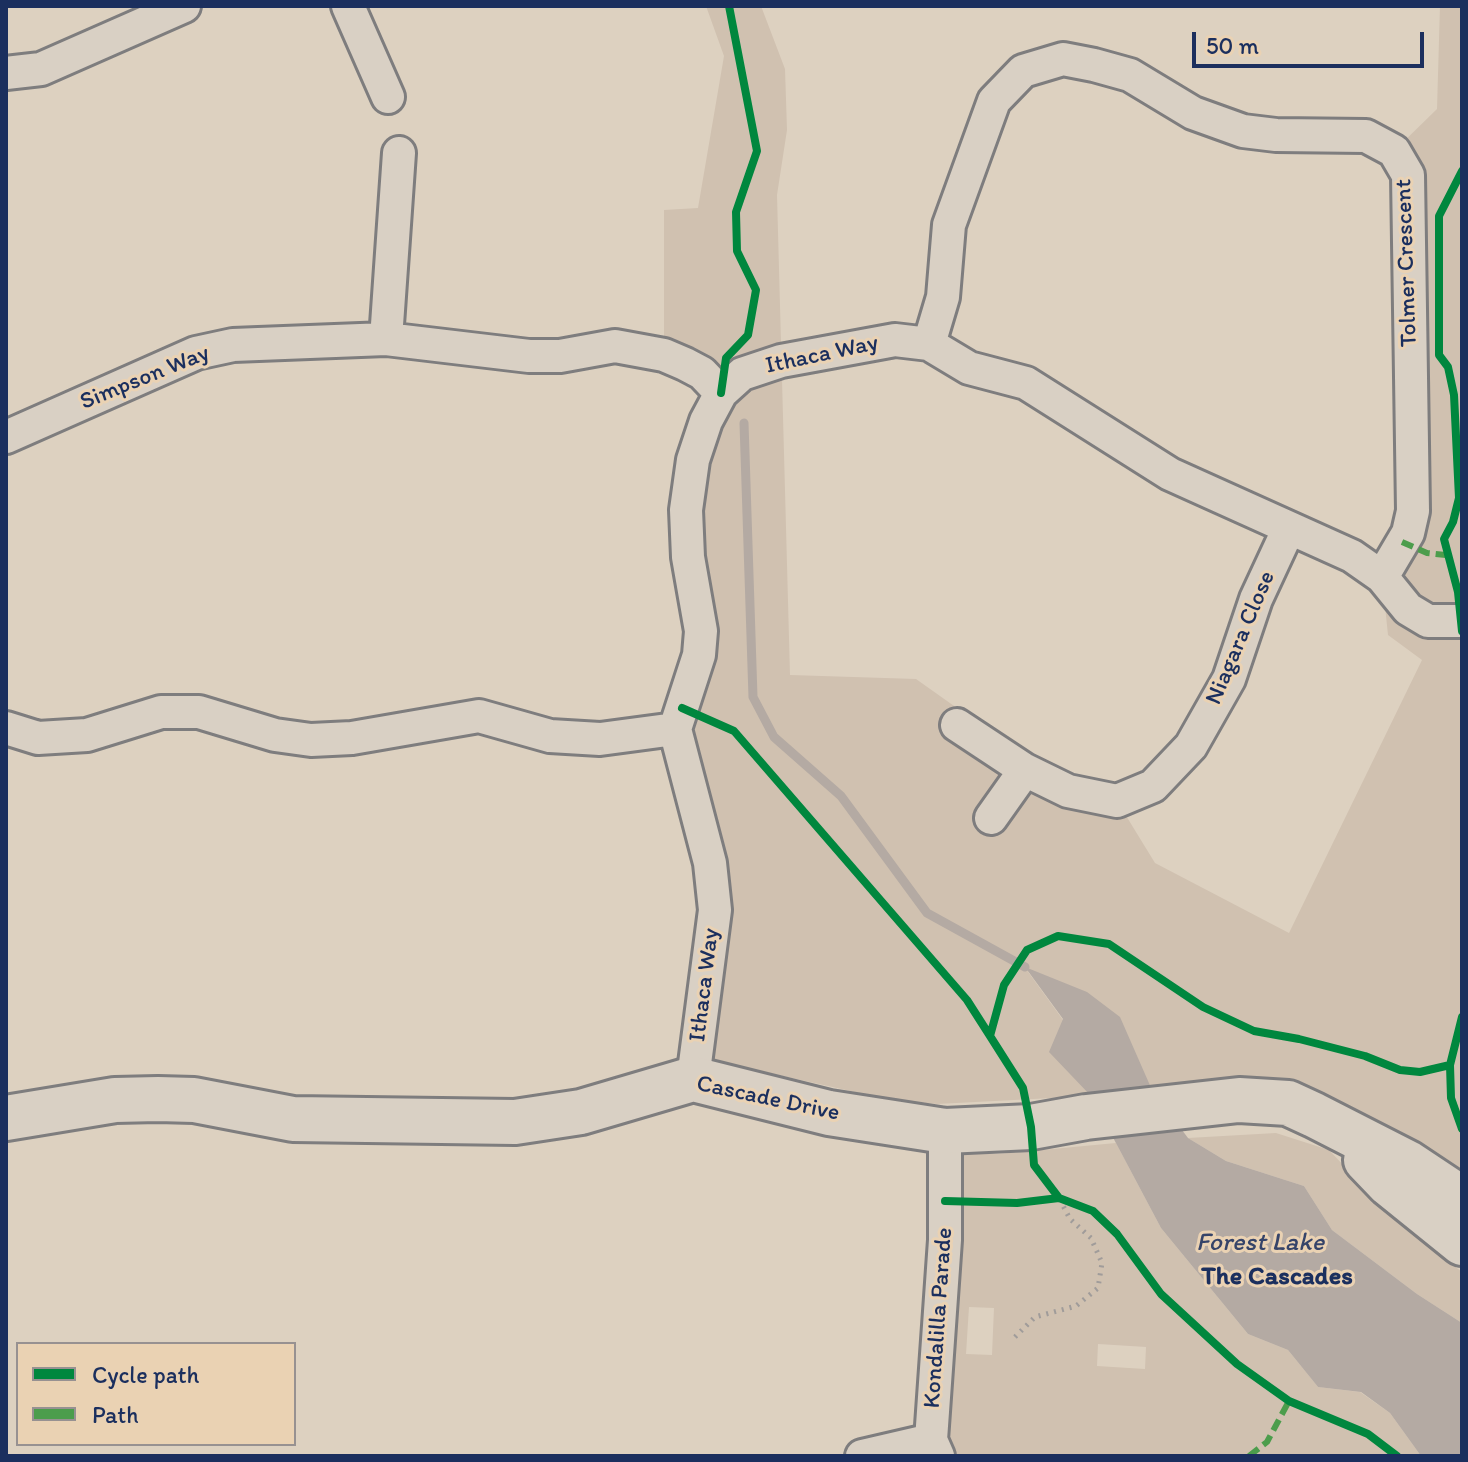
<!DOCTYPE html>
<style>
body{margin:0}
#map{position:relative;width:1468px;height:1462px;overflow:hidden;background:#ddd1c0;font-family:Itim,sans-serif}
canvas{display:block}
.frame{position:absolute;inset:0;border:8px solid #1b2f5e;pointer-events:none}
.legend{position:absolute;left:16px;top:1342px;width:280px;height:104px;box-sizing:border-box;background:#ead2b3;border:2px solid #979191;margin:0;padding:10px 14px;list-style:none;font-size:24px;color:#1b2f5e}
.legend li{display:flex;align-items:center;gap:16px;height:40px}
.legend b{width:40px;border:2px solid #979191}
.scale{position:absolute;left:1192px;top:32px;width:232px;height:36px;box-sizing:border-box;border:4px solid #1b2f5e;border-top:0;padding-left:10px;font-size:24px;line-height:28px;white-space:nowrap;color:#1b2f5e;-webkit-text-stroke:6px #ead2b3;paint-order:stroke}
</style>
<div id="map">
<canvas width="1468" height="1462"></canvas>
<div class="frame"></div>
<ul class="legend">
<li><b style="height:10px;background:#00873e"></b>Cycle path</li>
<li><b style="height:10px;background:#4c9d4c"></b>Path</li>
</ul>
<div class="scale">50 m</div>
</div>
<script>
const context = document.querySelector('canvas').getContext('2d');
context.lineJoin = 'round';
function fillPath(path, color) { context.fillStyle = color; context.fill(path, 'evenodd'); }
const toPath = rows => new Path2D(rows.map(r => 'M' + r).join(''));
function trace(path, color, width, dash) { context.strokeStyle = color; context.lineWidth = width; context.lineCap = dash ? 'butt' : 'round'; context.setLineDash(dash || []); context.stroke(path); }
function drawText(font, color, halo, rows, align = 'center') {
  context.font = font + ' Itim,sans-serif'; context.lineWidth = 6; context.setLineDash([]); context.textBaseline = 'middle'; context.strokeStyle = halo; context.fillStyle = color; for (const [text, x, y, turn = 0] of rows) {
    context.save(); context.translate(x, y); context.rotate((+turn || 0) * Math.PI / 180); context.textAlign = isNaN(turn) ? turn : align; if (halo) context.strokeText(text, 0, 0); context.fillText(text, 0, 0); context.restore();
  }
}
const green = toPath([
 [706,6,761,6,785,69,787,130,777,195,790,675,916,679,964,713,958,724,1117,801,1155,863,1289,933,1422,660,1388,635,1382,577,1407,533,1394,151,1437,109,1440,6,1462,6,1462,1173,1412,1140,1339,1100,1283,1087,1152,1090,1026,969,1063,1020,1091,1096,937,1104,891,1100,697,1057,715,910,675,729,699,655,688,557,721,393,664,355,664,210,698,208,724,56],
 [1276,1133,1329,1150,1397,1222,1462,1272,1462,1323,1417,1294,1332,1230,1304,1186,1226,1161,1188,1138],
 [1116,1143,1161,1228,1248,1334,1288,1350,1318,1387,1360,1392,1390,1413,1421,1456,938,1456,945,1154,999,1154],
 [969,1307,994,1308,992,1355,966,1354],
 [1098,1344,1146,1347,1145,1369,1097,1366]
]);
const water = toPath([
 [1025,967,1087,992,1120,1017,1152,1090,1188,1138,1226,1161,1304,1186,1332,1230,1417,1294,1462,1323,1462,1456,1421,1456,1390,1413,1361,1392,1318,1387,1288,1350,1248,1334,1161,1228,1091,1096,1049,1052,1063,1019]
]);
const stream = toPath([
 [744,423,753,697,774,737,841,796,927,913,1025,967]
]);
const path = toPath([
 [1015,1337,1035,1317,1076,1306,1098,1288,1102,1263,1091,1238,1070,1219,1059,1198]
]);
const street = toPath([
 [348,6,388,97],
 [6,73,41,69,184,6],
 [386,339,399,153],
 [929,344,943,297,949,225,994,101,1023,71,1063,59,1094,65,1130,75,1193,113,1243,131,1276,135,1366,136,1394,151,1408,175,1413,511,1408,533,1382,577],
 [6,437,196,353,233,345,386,339,529,356,560,356,615,346,664,355,685,364,702,373,721,393],
 [957,725,1025,770,1068,791,1117,801,1153,786,1191,746,1229,679,1256,599,1289,528],
 [6,728,38,738,87,735,161,712,199,712,275,735,311,740,352,738,479,716,550,736,600,739,675,729],
 [991,818,1025,770],
 [693,1079,715,910,710,863,675,729,699,655,701,631,688,557,686,510,693,460,706,421,721,393,742,374,781,361,895,340,929,344,969,368,1026,383,1170,474,1352,556,1382,577,1408,609,1428,621,1462,621],
 [862,1456,931,1440],
 [938,1456,931,1440,945,1240,945,1131]
]);
const secondary = toPath([
 [6,1118,115,1100,158,1099,194,1100,293,1119,515,1122,581,1112,693,1079,829,1113,945,1131,1031,1127,1086,1117,1239,1100,1288,1103,1314,1115,1408,1163,1462,1199],
 [1366,1160,1389,1184,1462,1243]
]);
const quiet = toPath([
 [1402,542,1427,553,1446,555],
 [1249,1456,1267,1442,1289,1401]
]);
const cycleway = toPath([
 [1462,171,1439,216,1439,355,1448,367,1454,395,1459,498,1453,522,1444,539,1458,592,1462,631],
 [721,393,726,358,748,335,756,290,737,251,736,212,757,151,729,6],
 [682,708,734,731,967,1000,990,1036],
 [1462,1017,1450,1065,1451,1098,1462,1129],
 [945,1201,1017,1203,1059,1198],
 [1397,1456,1368,1434,1289,1401,1237,1364,1161,1294,1117,1234,1093,1211,1059,1198,1034,1165,1031,1127,1023,1088,990,1036,1004,985,1027,950,1058,936,1109,944,1203,1007,1254,1031,1299,1039,1365,1056,1400,1070,1420,1072,1450,1065]
]);
const streetNames = [
 ["Tolmer Crescent",1407,263,-92],
 ["Ithaca Way",822,355,-12],
 ["Simpson Way",145,378,-22],
 ["Niagara Close",1241,638,-67],
 ["Ithaca Way",705,985,-83],
 ["Cascade Drive",768,1099,12],
 ["Kondalilla Parade",939,1318,-86]
];
const waterNames = [
 ["Forest Lake",1260,1243]
];
const neighbourhoodNames = [
 ["The Cascades",1277,1277]
];
fillPath(green, '#d0c1b0');
fillPath(water, '#b4aaa3');
trace(stream, '#b4aaa3', 9);
trace(street, '#7e7d7e', 38);
trace(secondary, '#7e7d7e', 50);
trace(path, '#a09c9a', 5, [2, 6]);
trace(street, '#d9d0c4', 32);
trace(secondary, '#d9d0c4', 44);
trace(quiet, '#4c9d4c', 6, [12, 6]);
trace(cycleway, '#00873e', 8);
drawText('24px', '#1b2f5e', '#ead2b3', streetNames);
drawText('italic 26px', '#364469', '#ead2b3', waterNames);
drawText('bold 26px', '#1b2f5e', '#ead2b3', neighbourhoodNames);
</script>
